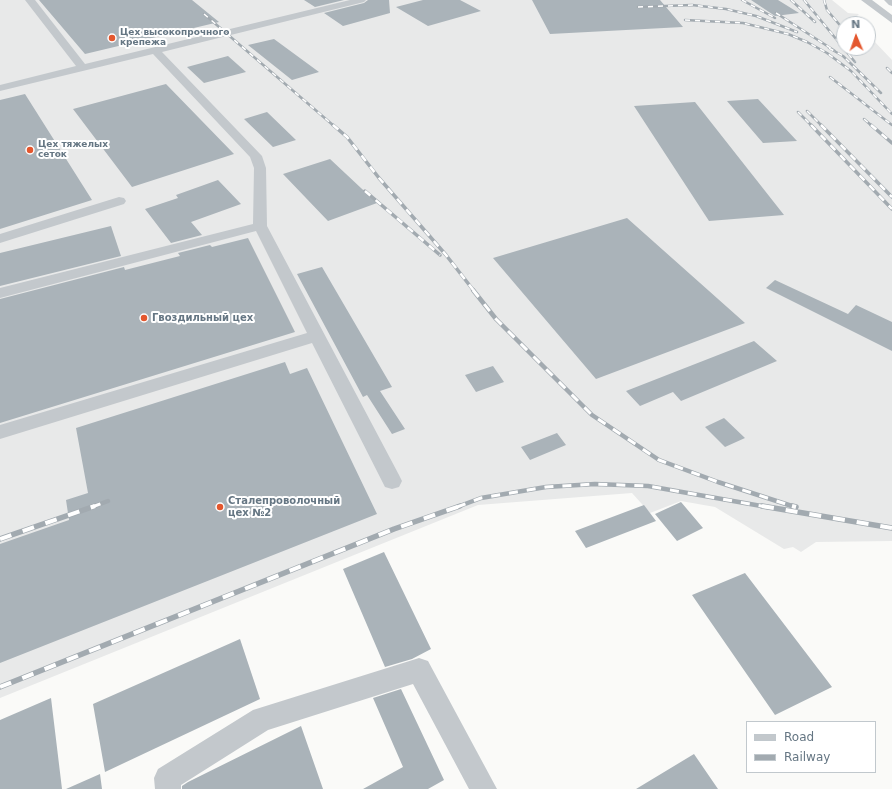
<!DOCTYPE html>
<meta charset="utf-8">
<style>
body{margin:0}
#map{position:relative;width:892px;height:789px;overflow:hidden;background:#fafaf8;font-family:"DejaVu Sans",sans-serif}
canvas{display:block}
.legend{position:absolute;left:746px;top:721px;width:130px;height:52px;box-sizing:border-box;background:#fff;border:1px solid #c1c8cd;margin:0;padding:5px 7px;list-style:none;font-size:12px;color:#657683}
.legend li{display:flex;align-items:center;gap:8px;height:20px}
.legend b{width:20px;border:1px solid #c1c8cd}
.north{position:absolute;left:836px;top:16px;width:40px;height:40px;box-sizing:border-box;background:#fff;border:1px solid #c1c8cd;border-radius:50%;rotate:358deg;font-size:11px;font-weight:700;line-height:16px;text-align:center;color:#657683}
.north::after{content:'';display:block;margin:auto;width:14px;height:18px;background:#e4572e;clip-path:polygon(50% 0,100% 100%,50% 72%,0 100%)}
</style>
<div id="map">
<canvas width="892" height="789"></canvas>
<ul class="legend">
<li><b style="height:5px;background:#c3c8cc"></b>Road</li>
<li><b style="height:5px;background:#a2aab0"></b>Railway</li>
</ul>
<div class="north">N</div>
</div>
<script>
const context = document.querySelector('canvas').getContext('2d');
context.lineJoin = 'round';
function fillPath(path, color) { context.fillStyle = color; context.fill(path, 'evenodd'); }
const toPath = rows => new Path2D(rows.map(r => 'M' + r).join(''));
function trace(path, color, width, dash) { context.strokeStyle = color; context.lineWidth = width; context.lineCap = dash ? 'butt' : 'round'; context.setLineDash(dash || []); context.stroke(path); }
function drawText(font, color, halo, rows, align = 'center') {
  context.font = font + ' "DejaVu Sans",sans-serif'; context.lineWidth = 4; context.setLineDash([]); context.textBaseline = 'middle'; context.strokeStyle = halo; context.fillStyle = color; for (const [text, x, y, turn = 0] of rows) {
    context.save(); context.translate(x, y); context.rotate((+turn || 0) * Math.PI / 180); context.textAlign = isNaN(turn) ? turn : align; if (halo) context.strokeText(text, 0, 0); context.fillText(text, 0, 0); context.restore();
  }
}
const built = toPath([
 [0,0,832,0,848,13,859,14,857,16,862,24,844,24,844,48,868,48,868,33,873,40,892,60,892,541,816,542,801,552,793,547,784,549,715,507,681,501,650,513,632,493,478,505,0,698]
]);
const building = toPath([
 [39,0,192,0,219,22,85,54],
 [304,0,344,0,315,7],
 [368,0,389,0,390,13,343,26,324,13,364,3],
 [423,0,460,0,481,11,428,26,396,7],
 [532,0,660,0,683,27,550,34],
 [751,0,778,0,799,13,775,16],
 [274,39,319,72,292,80,248,45],
 [228,56,246,72,204,83,187,67],
 [166,84,234,154,132,187,73,109],
 [25,94,92,200,0,229,0,100],
 [758,99,797,141,763,143,727,101],
 [695,102,784,215,709,221,634,106],
 [267,112,296,140,273,147,244,119],
 [330,159,377,203,328,221,283,174],
 [218,180,241,204,191,222,202,235,171,243,145,209,178,198,176,195],
 [627,218,745,323,596,379,493,258],
 [111,226,121,256,0,286,0,253],
 [248,238,295,332,0,423,0,299,124,267,125,270,180,256,178,253,210,245,212,247],
 [322,267,392,387,380,391,405,429,392,434,367,395,363,397,297,274],
 [775,280,848,314,856,305,892,322,892,351,766,288],
 [754,341,777,361,681,401,673,392,640,406,626,391],
 [285,362,290,374,307,368,377,514,0,663,0,544,69,520,66,500,88,493,76,428],
 [493,366,504,382,476,392,465,375],
 [724,418,745,438,725,447,705,427],
 [557,433,566,445,530,460,521,447],
 [681,502,703,528,677,541,655,514],
 [644,505,656,521,586,548,575,531],
 [384,552,431,649,412,659,385,667,343,569],
 [745,573,832,687,775,715,692,595],
 [240,639,260,699,105,772,93,704],
 [401,689,444,780,428,789,363,789,403,767,373,698],
 [51,698,62,789,0,789,0,720],
 [301,726,323,789,182,789,182,786,188,782],
 [694,754,718,789,636,789],
 [100,774,102,789,66,789]
]);
const minor = toPath([
 [25,0,35,0,85,64,350,0,366,0,364,2,162,52,262,156,266,168,267,226,399,475,402,481,399,487,392,489,385,487,312,343,0,439,0,425,307,333,256,231,0,298,0,288,253,224,254,168,250,157,153,54,0,91,0,85,76,66,25,0],
 [861,0,872,0,892,15,892,23,861,0],
 [884,0,892,0,892,6,889,5,884,0],
 [119,197,124,198,126,201,124,204,0,243,0,234,119,197],
 [419,658,428,661,497,789,469,789,413,684,268,730,181,785,181,789,155,789,154,778,158,769,253,710,419,658]
]);
const railFar3 = toPath([
 [742,0,775,18],
 [791,0,815,22],
 [804,0,855,62],
 [824,0,827,10,844,30],
 [638,7,692,5,726,9,756,16,797,32],
 [776,13,835,51],
 [204,14,334,126],
 [685,20,743,23,788,34,807,42,827,53,851,71,892,114],
 [829,48,843,56,881,93],
 [887,68,892,73],
 [830,77,892,125],
 [807,111,822,126],
 [798,112,812,126],
 [864,119,872,126]
]);
const railFar2 = toPath([
 [333,125,347,137,379,178,446,255,474,291],
 [811,125,892,209],
 [821,125,892,197],
 [871,125,892,143],
 [365,191,440,255]
]);
const railFar1 = toPath([
 [473,290,496,319,592,415,659,460,718,482,795,507],
 [92,507,108,501],
 [457,507,481,498,546,487,595,484,648,486,767,507]
]);
const rail = toPath([
 [762,506,892,528],
 [792,506,796,507],
 [0,539,95,506],
 [0,687,394,529,460,506]
]);
const markers = [
 [112,38,4,"#e4572e"],
 [30,150,4,"#e4572e"],
 [144,318,4,"#e4572e"],
 [220,507,4,"#e4572e"]
];
const farPoinames = [
 ["Цех высокопрочного",120,33],
 ["крепежа",120,43],
 ["Цех тяжелых",38,145],
 ["сеток",38,155]
];
const poiNames = [
 ["Гвоздильный цех",152,318],
 ["Сталепроволочный",228,501],
 ["цех №2",228,513]
];
fillPath(built, '#e8e9e9');
fillPath(building, '#aab3b9');
fillPath(minor, '#c3c8cc');
trace(railFar3, '#a2aab0', 2.5);
trace(railFar2, '#a2aab0', 3.5);
trace(railFar1, '#a2aab0', 4.5);
trace(rail, '#a2aab0', 5.5);
trace(railFar3, '#fff', 1.5, [5]);
trace(railFar2, '#fff', 2.5, [7]);
trace(railFar1, '#fff', 3, [9]);
trace(rail, '#fff', 4, [12]);
for (const [x, y, r, color] of markers) { const dot = new Path2D(); dot.arc(x, y, r, 0, 2 * Math.PI); context.fillStyle = color; context.fill(dot); trace(dot, '#fff', 1.5); }
drawText('bold 9px', '#657683', '#fff', farPoinames, 'left');
drawText('bold 10px', '#657683', '#fff', poiNames, 'left');
</script>
